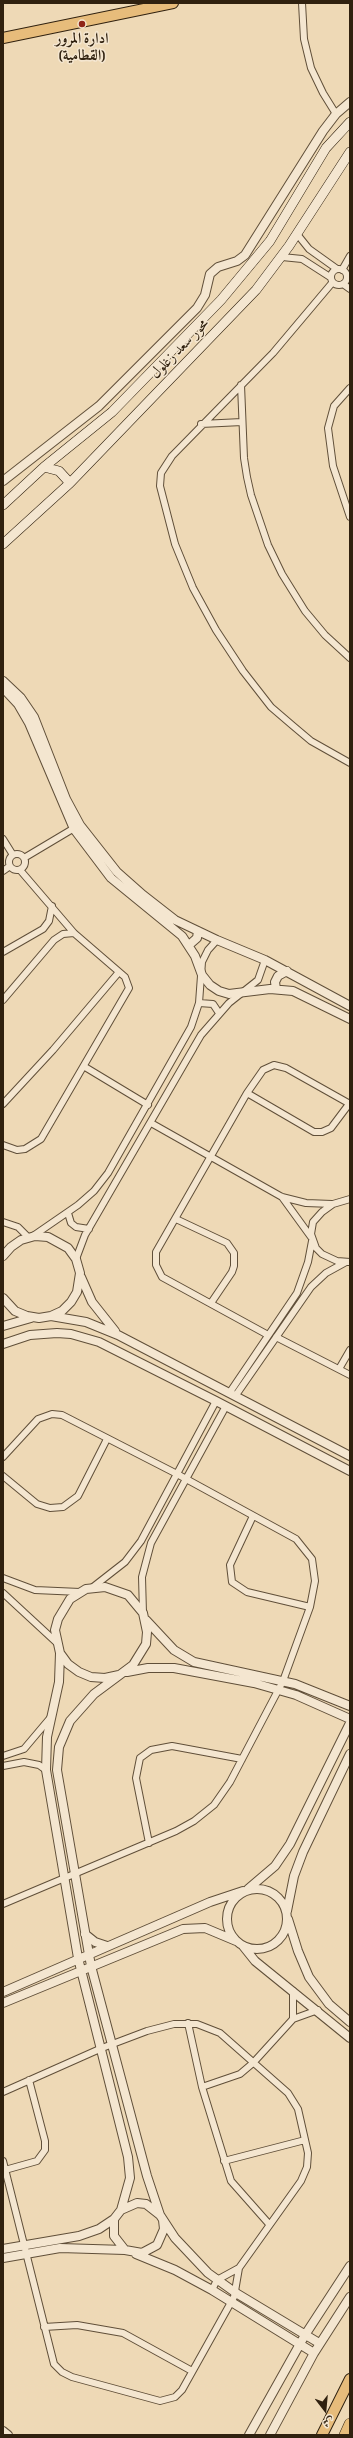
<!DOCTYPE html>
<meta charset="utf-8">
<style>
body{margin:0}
#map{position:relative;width:353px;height:2438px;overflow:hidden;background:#eed9b6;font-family:Alegreya,Amiri,serif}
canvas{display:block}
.frame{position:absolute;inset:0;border:4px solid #30210f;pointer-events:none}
.north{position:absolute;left:305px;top:2390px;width:40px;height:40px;-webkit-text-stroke:3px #f4e6d0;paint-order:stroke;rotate:164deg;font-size:11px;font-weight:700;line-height:16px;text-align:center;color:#30210f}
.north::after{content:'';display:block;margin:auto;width:14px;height:18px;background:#30210f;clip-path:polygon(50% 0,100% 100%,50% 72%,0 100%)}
</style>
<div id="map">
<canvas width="353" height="2438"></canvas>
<div class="frame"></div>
<div class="north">ش</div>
</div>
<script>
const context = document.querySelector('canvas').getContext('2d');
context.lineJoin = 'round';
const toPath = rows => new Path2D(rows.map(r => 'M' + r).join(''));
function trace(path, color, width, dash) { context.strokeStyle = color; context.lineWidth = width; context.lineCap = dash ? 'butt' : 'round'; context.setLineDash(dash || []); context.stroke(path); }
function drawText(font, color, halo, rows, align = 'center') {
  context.font = font + ' Alegreya,Amiri,serif'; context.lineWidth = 3; context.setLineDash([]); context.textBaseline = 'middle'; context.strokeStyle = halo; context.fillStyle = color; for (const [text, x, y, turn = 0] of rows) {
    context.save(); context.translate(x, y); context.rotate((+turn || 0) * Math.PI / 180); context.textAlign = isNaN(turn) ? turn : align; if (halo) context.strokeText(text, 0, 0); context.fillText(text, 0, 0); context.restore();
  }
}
const minor = toPath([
 [302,3,304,39,311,68,323,93,336,114],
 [297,234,309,249,337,269],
 [282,257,302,259,330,277],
 '331 277a8 8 0 1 1 16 0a8 8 0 1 1-16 0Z',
 [342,270,350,256],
 [332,283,273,353,172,456,161,473,160,486,175,544,193,588,216,630,243,671,271,707,292,725,311,741,350,763],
 [343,284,350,289],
 [241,385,244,458,247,477,251,495,268,545,282,574,305,611,325,635,350,658],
 [350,388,334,406,328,428,333,466,350,517],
 [201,424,242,422],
 [3,839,13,855],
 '9 862a8 8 0 1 1 16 0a8 8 0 1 1-16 0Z',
 [24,858,76,827],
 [3,871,10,866],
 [3,952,43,929,49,921,52,906],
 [3,1000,54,940,63,934,74,933],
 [199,1003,213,1004,219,1013],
 [85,1067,148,1105],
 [247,1093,314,1132,322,1132,331,1128,349,1104],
 [3,1104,53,1050,119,972],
 [151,1123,282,1197,306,1203,332,1204],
 [3,1145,17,1150,25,1149,41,1139,129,988,125,977,74,933,20,870],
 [282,1197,311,1237],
 [350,1199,333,1204,322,1212,313,1222,311,1234,316,1248,322,1254,337,1261,350,1262],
 [68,1213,71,1223,76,1227,89,1229],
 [176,1219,227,1243,234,1253,234,1266,232,1272,211,1303],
 [3,1222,18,1227,28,1237],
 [33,1236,78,1205,94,1191,108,1173,191,1027,199,1003,202,962,208,950,217,940],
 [76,1259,85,1235,201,1035,229,1003,258,980,265,960],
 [268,1335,162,1277,156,1265,156,1252,247,1093,263,1070,274,1065,286,1068,350,1104],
 [276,1337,350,1375],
 [339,1369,350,1350],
 [230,1392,297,1293,308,1262,312,1241],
 [236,1395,311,1287,326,1273,346,1262],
 [3,1457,38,1419,52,1414,62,1415,177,1474,296,1539,312,1559,315,1581,310,1607,283,1681,230,1782,214,1805,194,1821,176,1831,3,1904],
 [3,1476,37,1504,50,1508,63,1507,78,1496,107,1439],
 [253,1516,230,1565,232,1582,247,1592,310,1607],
 [3,1578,35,1590,80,1592],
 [93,1587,125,1562,141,1541,216,1401],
 [3,1593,56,1642],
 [143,1613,142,1577,151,1543,226,1406],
 [3,1756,24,1749,51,1717],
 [3,1766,24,1762,39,1765,46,1770],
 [149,1843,136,1778,140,1758,151,1750,172,1746,242,1759],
 [293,2019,293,1991],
 [188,2023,202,2087,231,2181,269,2224],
 [202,2087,240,2074,253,2063,293,2019,318,2010],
 [3,2092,102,2048,147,2031,174,2024,197,2024,220,2033,288,2093,298,2109,308,2153,307,2167,301,2181,239,2268,234,2297,182,2390,175,2397,160,2401,72,2377,62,2372,54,2364,3,2161],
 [224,2161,305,2140],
 [5,2170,37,2161,45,2150,45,2141,29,2080],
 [212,2290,217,2280,239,2268],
 [44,2327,77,2325,123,2333,192,2371]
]);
const tertiary = toPath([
 [3,481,99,406,197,308,205,295,210,274,218,267,237,261,245,255,323,131,336,114,350,102],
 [3,681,21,698,34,717,66,799,80,825,117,872,143,895,175,920,217,940,265,960,350,1006],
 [3,688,18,704,29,723,74,829,111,878,182,936,195,956,202,975,210,985,219,991,229,994,270,989,293,991,350,1019],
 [189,945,197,938,198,931],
 [276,989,275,982,278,976,287,971],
 [3,1256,11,1247,21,1240,35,1236,48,1237,68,1248,76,1259,80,1273,77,1292,71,1302,62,1311,51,1316,39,1318,27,1316,15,1311,3,1298],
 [81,1277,92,1302,115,1331],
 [51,1316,86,1322,118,1335,350,1456],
 [3,1326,31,1318],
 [3,1344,30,1335,57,1333,71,1334,99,1342,216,1401,350,1471],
 [146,1620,174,1650,194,1662,295,1684,350,1706],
 [60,1653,59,1682,47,1737,46,1770,78,1958,128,2157,130,2178,121,2210],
 [127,1672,148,1668,174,1668,254,1683,296,1695,350,1719],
 [119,1675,105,1678,91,1677,79,1672,68,1664,60,1653,55,1630,58,1619,70,1599,86,1589,105,1587,128,1595,143,1613,147,1632,146,1644,133,1665,94,1694,70,1721,59,1747,57,1770,91,1966,147,2176,160,2215],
 '227 1919a30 30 0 1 1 60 0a30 30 0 1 1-60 0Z',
 [248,1889,275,1866,290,1844,350,1723],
 [287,1911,294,1876,303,1852,350,1754],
 [288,1919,298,1951,309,1977,329,2004,350,2022],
 [85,1934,95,1942,107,1946],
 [243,1946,255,1961,350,2038],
 [3,1992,210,1902,243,1891],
 [3,2003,183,1929,205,1928,236,1941],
 [163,2220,164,2229,157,2245,142,2253,125,2250,114,2236,114,2219,121,2210,137,2203,146,2204,160,2215,175,2238,208,2273,236,2293,319,2343],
 [3,2249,79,2236,99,2229,114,2219],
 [136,2254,175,2270,212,2290,314,2353],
 [3,2258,60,2248,125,2250],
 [3,2431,8,2435],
 [249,2435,305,2335,350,2266],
 [270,2435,314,2353,350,2297]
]);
const secondary = toPath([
 [44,467,59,471,70,483],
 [3,505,44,467,112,412,221,300,270,241,326,148,350,122],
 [3,544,70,483,256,290,289,246,350,152]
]);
const primary = toPath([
 [3,38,173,3]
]);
const trunk = toPath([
 [322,2435,350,2379]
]);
const motorway = toPath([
 [345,2435,350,2424]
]);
const markers = [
 [82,24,4,"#8f2418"]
];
const poiNames = [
 ["ادارة المرور",82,39],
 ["(القطامية)",82,56]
];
const streetNames = [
 ["محور سعد زغلول",180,349,-46]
];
trace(minor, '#604f39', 8);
trace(tertiary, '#604f39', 10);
trace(secondary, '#30210f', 10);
trace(primary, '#30210f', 12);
trace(trunk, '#30210f', 12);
trace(motorway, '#30210f', 12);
trace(minor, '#f4e6d0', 6);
trace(tertiary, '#f4e6d0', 8);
trace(secondary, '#f4e6d0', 9);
trace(primary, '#e7bc7b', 10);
trace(trunk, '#e7bc7b', 10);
trace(motorway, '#e7bc7b', 11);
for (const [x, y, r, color] of markers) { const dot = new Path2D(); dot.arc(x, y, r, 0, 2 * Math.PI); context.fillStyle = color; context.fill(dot); trace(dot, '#f4e6d0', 1.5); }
drawText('bold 15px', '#30210f', '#f4e6d0', poiNames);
drawText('15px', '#30210f', '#f4e6d0', streetNames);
</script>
